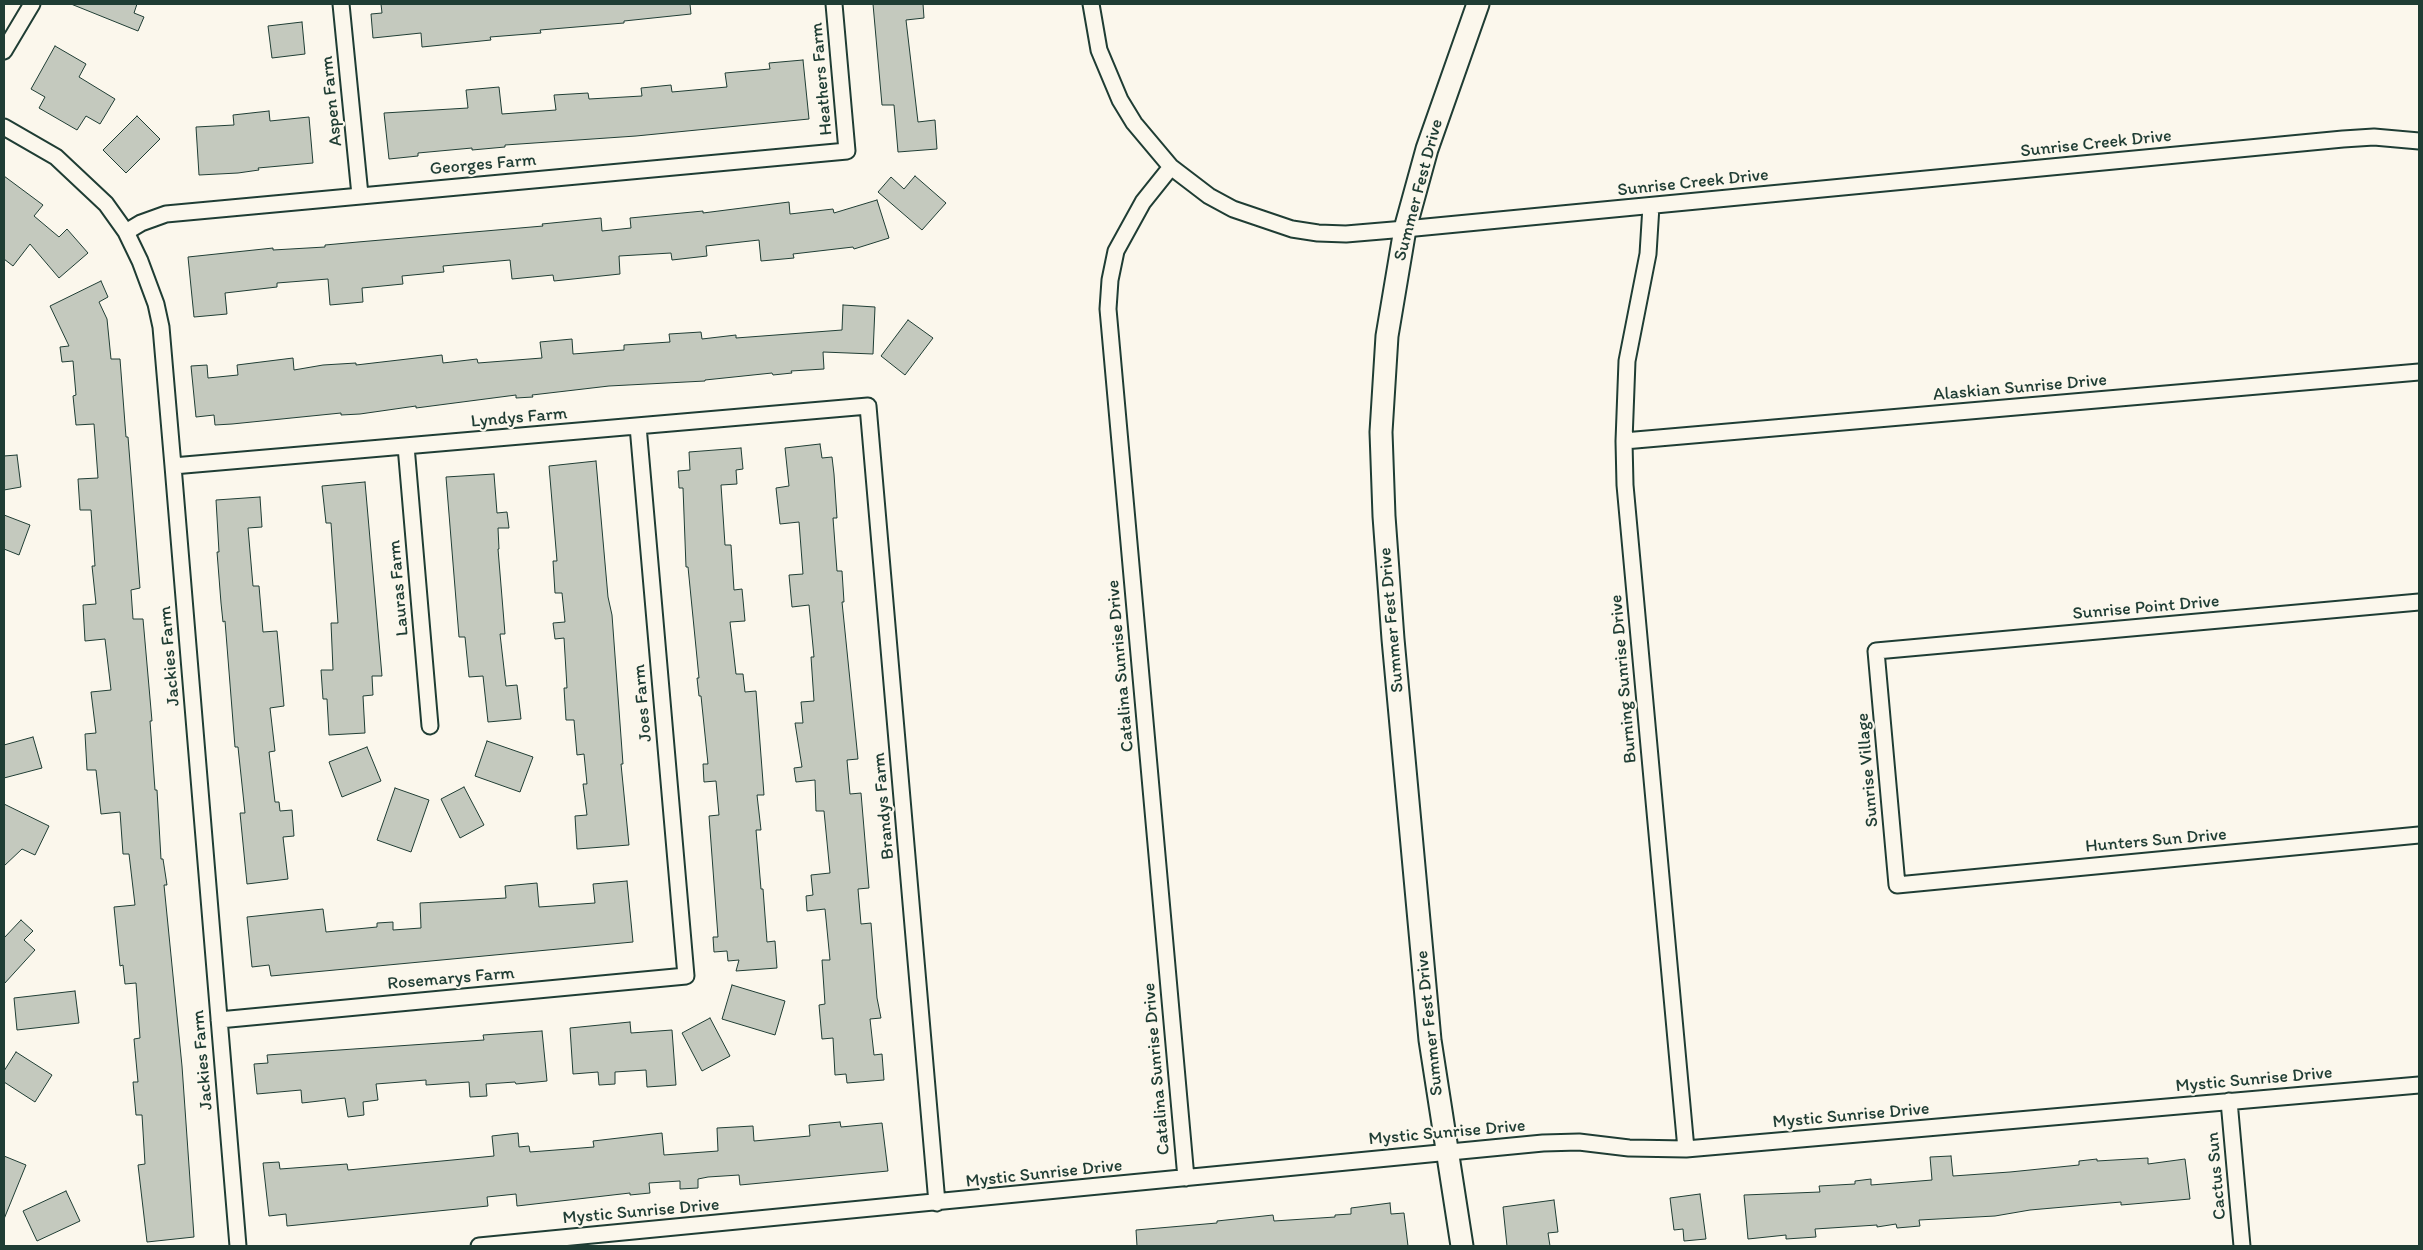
<!DOCTYPE html>
<style>
body{margin:0}
#map{position:relative;width:2423px;height:1250px;overflow:hidden;background:#fbf7ec;font-family:Itim,sans-serif}
canvas{display:block}
.frame{position:absolute;inset:0;border:5px solid #1f3d34;pointer-events:none}
</style>
<div id="map">
<canvas width="2423" height="1250"></canvas>
<div class="frame"></div>
</div>
<script>
const context = document.querySelector('canvas').getContext('2d');
context.lineJoin = 'round';
function fillPath(path, color) { context.fillStyle = color; context.fill(path, 'evenodd'); }
const toPath = rows => new Path2D(rows.map(r => 'M' + r).join(''));
function trace(path, color, width, dash) { context.strokeStyle = color; context.lineWidth = width; context.lineCap = dash ? 'butt' : 'round'; context.setLineDash(dash || []); context.stroke(path); }
function drawText(font, color, halo, rows, align = 'center') {
  context.font = font + ' Itim,sans-serif'; context.lineWidth = 4.5; context.setLineDash([]); context.textBaseline = 'middle'; context.strokeStyle = halo; context.fillStyle = color; for (const [text, x, y, turn = 0] of rows) {
    context.save(); context.translate(x, y); context.rotate((+turn || 0) * Math.PI / 180); context.textAlign = isNaN(turn) ? turn : align; if (halo) context.strokeText(text, 0, 0); context.fillText(text, 0, 0); context.restore();
  }
}
const building = toPath([
 [71,4,137,4,134,13,144,17,138,31,71,4],
 [381,4,690,4,691,14,624,21,624,23,540,30,541,33,490,37,491,40,422,47,421,33,373,38,371,14,382,13,381,4],
 [873,4,923,4,924,18,906,20,918,122,935,120,937,149,898,152,894,105,882,105,873,4],
 [302,22,305,54,272,58,268,26,302,22],
 [55,46,86,64,79,77,115,99,100,124,86,116,77,130,39,108,45,97,31,89,55,46],
 [803,60,809,119,636,136,505,145,505,147,472,150,472,148,418,153,418,156,389,159,384,113,468,108,466,90,499,87,502,114,556,110,554,95,588,93,589,99,642,96,641,88,671,85,672,92,727,87,725,73,770,69,769,63,803,60],
 [269,111,270,121,309,117,313,163,258,168,259,170,238,173,199,175,196,127,234,125,233,115,269,111],
 [137,116,160,139,126,173,103,150,137,116],
 [4,176,43,205,34,216,59,237,67,229,88,253,59,278,30,244,13,266,4,259,4,176],
 [915,176,946,203,922,230,878,192,891,177,904,189,915,176],
 [877,200,889,238,854,249,853,247,793,254,794,258,761,261,759,240,706,246,707,256,672,260,671,253,619,256,620,274,554,281,553,275,512,279,510,260,443,266,444,272,402,276,403,284,362,288,363,302,330,305,328,279,277,283,277,287,225,293,227,314,194,317,188,257,273,248,273,250,325,247,325,245,358,242,543,226,542,224,601,218,602,231,631,228,630,218,703,211,703,213,789,202,790,214,833,209,834,213,877,200],
 [101,281,108,297,99,302,107,319,111,359,120,359,126,437,128,437,140,588,131,590,133,619,143,619,152,721,150,721,155,790,157,790,161,859,163,859,167,885,164,885,182,1066,194,1237,147,1242,138,1165,145,1164,142,1115,136,1115,133,1082,138,1082,134,1039,140,1038,136,983,125,984,123,965,120,966,114,907,135,905,129,854,123,854,120,812,101,814,96,770,87,770,85,734,96,733,91,692,111,690,105,639,85,641,83,605,96,604,92,566,95,566,91,510,80,510,78,479,98,478,94,424,76,425,73,396,76,395,73,361,62,362,60,347,69,346,50,306,101,281],
 [843,305,875,307,873,354,823,352,824,369,791,371,792,373,773,375,772,373,705,380,705,381,609,386,532,395,533,397,516,398,516,395,416,408,416,406,360,414,341,415,341,413,232,424,215,425,214,415,196,417,191,366,207,365,208,378,238,375,237,365,293,358,294,370,323,365,356,363,356,365,442,355,443,363,477,359,478,363,542,358,540,342,572,339,573,354,624,350,624,345,670,342,669,334,701,332,702,339,736,335,736,338,842,330,843,305],
 [908,320,933,338,905,375,881,356,908,320],
 [820,444,822,458,832,457,834,474,837,518,833,518,837,571,842,571,844,602,842,602,858,759,847,760,850,794,861,793,869,888,858,889,861,924,871,923,877,998,881,1018,870,1019,874,1055,882,1054,884,1080,847,1083,846,1074,835,1075,833,1038,822,1039,819,1005,825,1004,822,960,830,960,825,909,807,911,806,896,813,895,811,875,830,873,824,811,816,811,815,780,796,782,794,768,802,767,795,723,803,723,801,702,814,701,811,657,814,657,809,605,792,607,789,575,803,574,799,522,780,524,776,488,789,486,785,448,820,444],
 [741,448,743,469,736,470,737,484,721,485,725,545,731,545,734,590,742,589,745,621,730,622,736,674,743,674,745,692,756,691,764,795,757,795,761,830,756,830,761,889,763,889,767,942,775,941,777,968,736,971,739,960,728,961,727,951,714,952,713,937,718,937,709,816,719,815,716,781,704,782,703,764,708,764,701,696,699,696,697,678,699,678,688,567,686,567,683,488,679,488,678,471,690,470,689,452,741,448],
 [17,455,21,487,4,490,4,456,17,455],
 [596,461,608,597,612,615,623,764,621,764,629,845,577,849,575,816,587,815,583,784,587,784,584,754,577,755,574,720,566,720,564,688,567,688,564,638,555,639,553,623,565,622,562,593,555,593,553,561,557,561,549,466,596,461],
 [494,474,497,513,507,512,509,528,498,528,499,549,498,549,505,634,500,634,506,686,517,685,521,719,488,722,483,676,469,677,465,637,459,637,446,477,494,474],
 [365,482,382,676,372,676,373,695,363,696,365,733,329,735,327,699,323,699,321,670,333,670,331,623,338,623,331,523,326,523,322,486,365,482],
 [260,497,262,527,248,528,253,586,259,586,263,632,277,631,284,706,270,708,275,751,269,752,275,802,279,802,280,811,292,810,294,836,283,837,288,879,247,884,240,813,245,813,238,747,235,747,225,621,223,622,221,603,217,552,219,552,216,500,260,497],
 [4,515,30,525,19,555,4,549,4,515],
 [33,737,42,768,4,778,4,745,33,737],
 [487,741,533,757,520,792,475,776,487,741],
 [367,747,381,781,342,797,329,762,367,747],
 [464,787,484,825,460,838,441,799,464,787],
 [395,788,429,800,411,852,377,840,395,788],
 [4,804,49,826,35,855,22,849,4,866,4,804],
 [627,881,633,942,271,976,269,965,252,967,247,917,323,909,326,932,377,927,377,923,393,922,393,930,421,928,420,903,506,898,505,886,537,883,539,907,595,903,593,884,627,881],
 [21,920,33,931,24,940,35,950,4,984,4,938,21,920],
 [732,985,785,1001,775,1035,722,1019,732,985],
 [75,991,79,1023,17,1030,14,998,75,991],
 [710,1018,730,1056,702,1071,682,1033,710,1018],
 [630,1022,631,1033,672,1030,676,1085,647,1087,646,1070,615,1072,615,1084,599,1085,598,1072,573,1074,570,1028,630,1022],
 [542,1031,547,1081,516,1084,515,1082,486,1084,487,1096,470,1097,469,1082,426,1085,426,1080,376,1084,378,1100,363,1102,364,1115,348,1117,345,1098,302,1103,301,1090,257,1094,254,1064,268,1063,267,1055,484,1040,483,1035,542,1031],
 [16,1052,52,1075,35,1102,4,1082,4,1071,16,1052],
 [840,1122,841,1127,882,1123,888,1171,740,1185,739,1175,708,1177,698,1179,698,1188,680,1189,680,1181,649,1183,650,1193,630,1195,630,1193,517,1206,516,1194,487,1197,488,1206,287,1226,286,1214,269,1216,263,1163,279,1162,280,1169,347,1164,348,1170,494,1156,492,1136,518,1133,519,1147,529,1146,530,1152,594,1147,593,1141,662,1133,664,1155,718,1151,717,1128,753,1126,754,1141,810,1136,809,1125,840,1122],
 [4,1156,26,1165,4,1219,4,1156],
 [1951,1156,1953,1176,2010,1172,2079,1165,2079,1161,2097,1159,2097,1161,2148,1158,2148,1164,2185,1159,2190,1199,2121,1205,2121,1202,2030,1210,1995,1216,1919,1220,1920,1226,1897,1228,1896,1224,1877,1227,1877,1225,1815,1229,1816,1237,1786,1239,1786,1235,1748,1239,1744,1195,1820,1192,1819,1186,1855,1184,1855,1181,1871,1179,1871,1185,1932,1180,1930,1157,1951,1156],
 [66,1191,80,1221,37,1241,23,1211,66,1191],
 [1700,1194,1706,1239,1684,1241,1683,1229,1674,1230,1670,1198,1700,1194],
 [1554,1200,1558,1232,1548,1233,1550,1246,1507,1246,1503,1207,1554,1200],
 [1390,1203,1391,1214,1404,1213,1408,1246,1137,1246,1136,1230,1217,1223,1217,1221,1273,1215,1274,1221,1335,1217,1335,1215,1351,1214,1351,1208,1390,1203]
]);
const street = toPath([
 [341,4,360,195],
 [1091,4,1099,50,1120,100,1134,123,1171,167,1209,196,1233,209,1292,229,1318,233,1346,234,1405,229,2343,139,2374,137,2419,141],
 [4,51,32,4],
 [4,127,56,157,106,204,126,232,140,261,156,304,161,327,173,466,238,1246],
 [1171,167,1143,202,1116,251,1110,280,1108,309,1186,1178],
 [1651,206,1648,254,1627,361,1624,441,1625,485,1686,1149],
 [126,232,141,223,166,214,847,151,834,4],
 [1624,441,2419,372],
 [406,446,430,726],
 [173,466,868,406,937,1203],
 [2419,602,1876,651,1897,885,2419,835],
 [219,1020,686,976,638,426],
 [2229,1101,2242,1246],
 [479,1246,1543,1143,1579,1142,1629,1148,1686,1149,2419,1085]
]);
const secondary = toPath([
 [1462,1246,1430,1040,1393,639,1384,516,1381,432,1387,336,1405,229,1427,149,1478,4]
]);
const streetNames = [
 ["Heathers Farm",822,79,-95],
 ["Aspen Farm",332,101,-96],
 ["Sunrise Creek Drive",2096,144,-6],
 ["Georges Farm",483,165,-5],
 ["Sunrise Creek Drive",1693,183,-6],
 ["Summer Fest Drive",1419,190,-75],
 ["Alaskian Sunrise Drive",2020,388,-5],
 ["Lyndys Farm",519,418,-5],
 ["Lauras Farm",399,588,-95],
 ["Sunrise Point Drive",2146,608,-5],
 ["Summer Fest Drive",1392,620,-95],
 ["Jackies Farm",170,656,-95],
 ["Catalina Sunrise Drive",1121,666,-95],
 ["Burning Sunrise Drive",1624,679,-95],
 ["Joes Farm",643,703,-95],
 ["Sunrise Village",1868,770,-95],
 ["Brandys Farm",884,806,-95],
 ["Hunters Sun Drive",2156,841,-5],
 ["Rosemarys Farm",451,979,-5],
 ["Summer Fest Drive",1430,1023,-96],
 ["Jackies Farm",203,1060,-95],
 ["Catalina Sunrise Drive",1157,1069,-95],
 ["Mystic Sunrise Drive",2254,1080,-5],
 ["Mystic Sunrise Drive",1851,1116,-5],
 ["Mystic Sunrise Drive",1447,1133,-5],
 ["Mystic Sunrise Drive",1044,1174,-6],
 ["Cactus Sun",2217,1176,-95],
 ["Mystic Sunrise Drive",641,1212,-5]
];
fillPath(building, '#c4c9be');
trace(building, '#1f3d34', 1);
trace(street, '#1f3d34', 19);
trace(secondary, '#1f3d34', 25);
trace(street, '#fbf7ec', 15);
trace(secondary, '#fbf7ec', 21);
drawText('18px', '#1f3d34', '#fbf7ec', streetNames);
</script>
